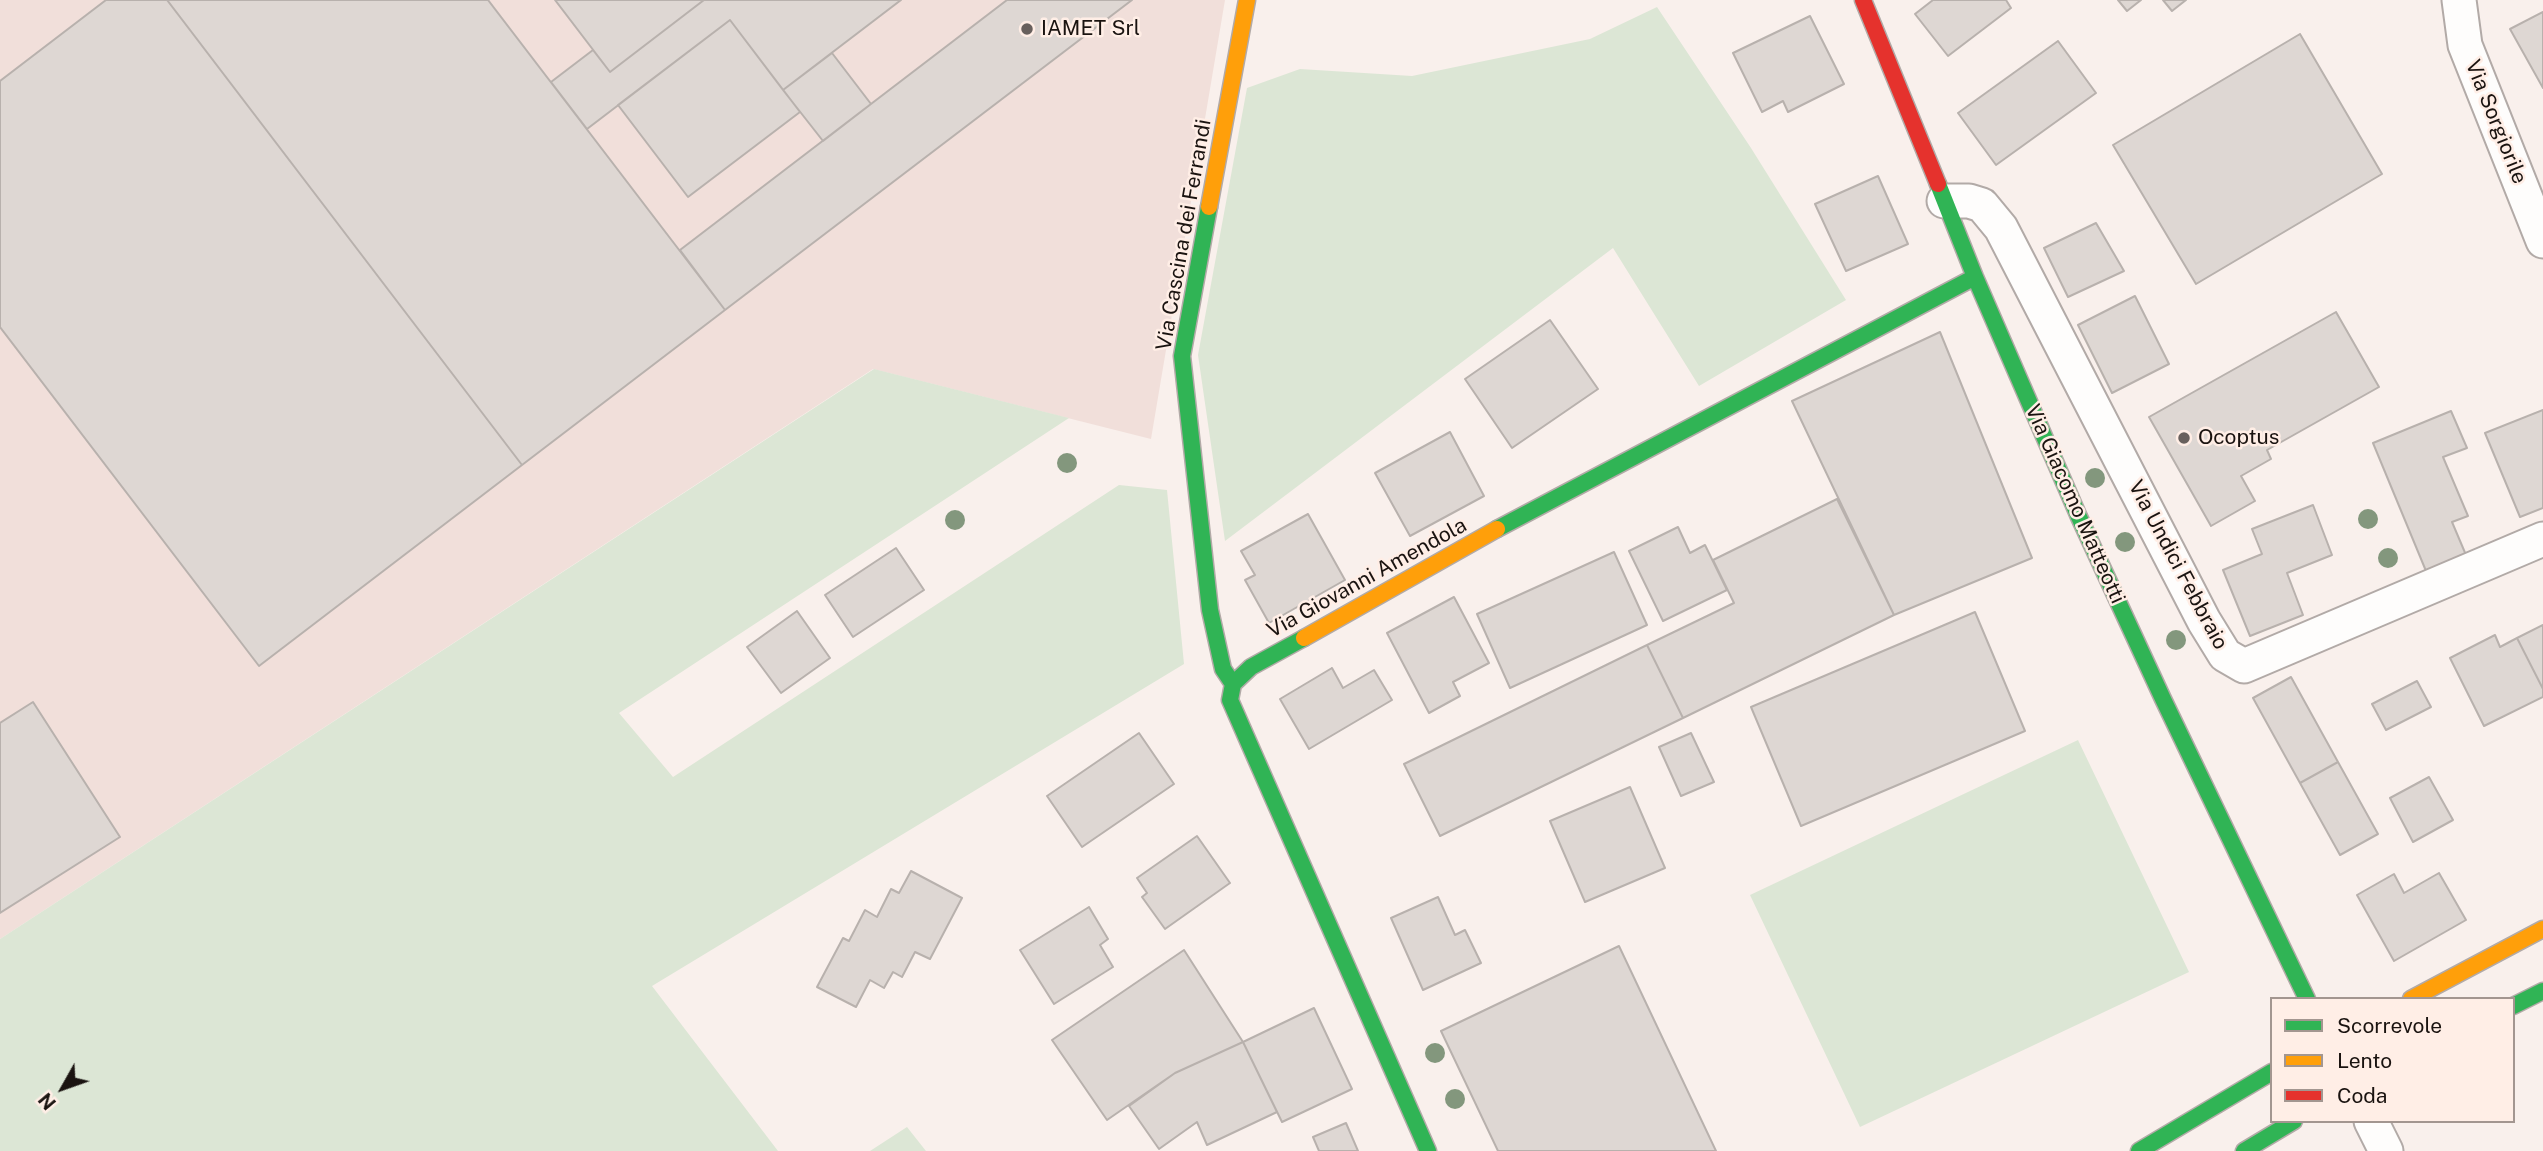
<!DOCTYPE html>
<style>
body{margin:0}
#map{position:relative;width:2543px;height:1151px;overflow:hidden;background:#f9f0ec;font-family:"Public Sans",sans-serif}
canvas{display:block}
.legend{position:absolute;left:2270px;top:997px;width:245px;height:126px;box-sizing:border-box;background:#ffeee6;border:2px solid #a39690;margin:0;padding:9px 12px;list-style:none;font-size:21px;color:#1a1310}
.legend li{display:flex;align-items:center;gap:14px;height:35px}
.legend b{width:35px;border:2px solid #a39690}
.north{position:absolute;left:28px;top:1053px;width:70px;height:70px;-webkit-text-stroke:5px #ffeee6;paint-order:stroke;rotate:230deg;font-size:19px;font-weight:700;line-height:28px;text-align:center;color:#1a1310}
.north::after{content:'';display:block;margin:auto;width:24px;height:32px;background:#1a1310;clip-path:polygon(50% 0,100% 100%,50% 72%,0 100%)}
</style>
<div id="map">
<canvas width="2543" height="1151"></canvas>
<ul class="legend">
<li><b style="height:9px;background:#30b455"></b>Scorrevole</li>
<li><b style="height:9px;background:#ff9f0a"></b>Lento</li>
<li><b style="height:9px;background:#e5322d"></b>Coda</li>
</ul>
<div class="north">N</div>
</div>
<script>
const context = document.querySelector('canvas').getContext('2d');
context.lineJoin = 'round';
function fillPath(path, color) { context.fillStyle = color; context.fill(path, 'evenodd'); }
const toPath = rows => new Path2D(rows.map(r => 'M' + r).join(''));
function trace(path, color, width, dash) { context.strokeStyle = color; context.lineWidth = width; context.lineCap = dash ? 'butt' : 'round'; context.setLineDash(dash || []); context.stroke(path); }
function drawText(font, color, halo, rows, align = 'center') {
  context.font = font + ' "Public Sans",sans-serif'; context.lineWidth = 5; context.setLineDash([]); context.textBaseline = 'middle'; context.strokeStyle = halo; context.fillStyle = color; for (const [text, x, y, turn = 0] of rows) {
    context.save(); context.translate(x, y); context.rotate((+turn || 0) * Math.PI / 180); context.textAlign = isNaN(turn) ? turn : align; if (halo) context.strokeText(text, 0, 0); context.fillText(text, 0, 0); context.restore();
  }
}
const industrial = toPath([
 [0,0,1225,0,1151,439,873,369,0,939]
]);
const green = toPath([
 [1657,7,1751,148,1846,300,1699,386,1613,248,1225,541,1198,355,1247,88,1300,69,1412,76,1590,39],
 [874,369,1069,418,619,713,673,777,1119,485,1167,490,1184,664,652,986,778,1151,0,1151,0,939],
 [2078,740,2189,972,1860,1127,1750,895],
 [907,1127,926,1151,870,1151]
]);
const building = toPath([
 [106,0,167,0,522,465,259,666,0,327,0,81,106,0],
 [167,0,488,0,725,310,522,465,167,0],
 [555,0,704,0,610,72,555,0],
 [704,0,901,0,783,90,730,20,587,129,551,82,593,50,610,72,704,0],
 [1007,0,1132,0,725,310,680,250,1007,0],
 [1933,0,2006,0,2011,8,1948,56,1915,14,1933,0],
 [2118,0,2141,0,2127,11,2118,0],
 [2163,0,2186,0,2172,11,2163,0],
 [2543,12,2543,88,2510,29,2543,12],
 [1810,16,1844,84,1788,112,1783,101,1762,112,1733,53,1810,16],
 [730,20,800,112,688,197,618,105,730,20],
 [2300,34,2382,174,2196,284,2113,145,2300,34],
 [2058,41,2096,93,1996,165,1958,113,2058,41],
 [832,53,871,104,823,141,783,90,832,53],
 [1878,176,1908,244,1846,271,1815,204,1878,176],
 [2096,223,2124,271,2068,297,2044,248,2096,223],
 [2135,296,2169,364,2112,393,2078,325,2135,296],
 [2336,312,2379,387,2267,450,2271,459,2241,476,2255,501,2211,526,2149,417,2336,312],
 [1550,320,1598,389,1512,448,1465,379,1550,320],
 [1940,332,2032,558,1894,615,1792,401,1940,332],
 [2543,410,2543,508,2520,517,2485,433,2543,410],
 [2451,411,2467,448,2443,457,2468,516,2452,522,2466,555,2426,571,2373,443,2451,411],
 [1450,432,1484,496,1410,536,1375,473,1450,432],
 [1837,499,1894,615,1683,718,1647,645,1734,603,1713,560,1837,499],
 [2313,505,2332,555,2287,573,2303,615,2250,636,2223,570,2262,554,2252,529,2313,505],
 [1308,514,1345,580,1269,623,1245,580,1255,575,1241,551,1308,514],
 [1678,527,1690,553,1705,545,1727,590,1663,621,1629,551,1678,527],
 [896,548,924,590,853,637,825,595,896,548],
 [1614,552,1647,625,1510,688,1477,614,1614,552],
 [1454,597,1489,663,1453,682,1460,696,1429,713,1387,633,1454,597],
 [797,611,830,658,781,693,747,647,797,611],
 [1975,612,2025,731,1801,826,1751,707,1975,612],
 [2543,625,2543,689,2517,638,2543,625],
 [2495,635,2500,647,2517,638,2543,689,2543,697,2484,726,2450,658,2495,635],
 [1647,645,1683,718,1440,836,1404,764,1647,645],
 [1332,668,1343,688,1374,670,1392,700,1309,749,1280,699,1332,668],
 [2291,677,2338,762,2300,783,2253,698,2291,677],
 [2417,681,2431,707,2386,730,2372,704,2417,681],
 [33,702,120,837,0,913,0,723,33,702],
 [1139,733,1174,784,1082,847,1047,796,1139,733],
 [1691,733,1714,782,1681,796,1659,747,1691,733],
 [2338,762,2378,834,2340,855,2300,783,2338,762],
 [2429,777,2453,820,2413,842,2390,798,2429,777],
 [1630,787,1665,868,1585,902,1550,821,1630,787],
 [1197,836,1230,883,1165,929,1142,897,1147,893,1137,878,1197,836],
 [911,871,962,898,930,959,915,952,902,977,893,972,884,988,870,980,856,1007,817,987,843,938,849,941,865,910,877,917,891,889,899,893,911,871],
 [2439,873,2466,920,2394,961,2357,895,2394,874,2404,893,2439,873],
 [1438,897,1455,935,1465,930,1481,963,1423,990,1391,918,1438,897],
 [1089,907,1108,939,1100,945,1113,967,1054,1004,1020,950,1089,907],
 [1619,946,1716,1151,1498,1151,1441,1031,1619,946],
 [1184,950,1243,1042,1175,1073,1107,1120,1052,1040,1184,950],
 [1314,1008,1352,1089,1282,1122,1243,1042,1314,1008],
 [1243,1042,1277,1112,1207,1145,1197,1122,1159,1149,1129,1106,1175,1073,1243,1042],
 [1346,1123,1358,1151,1319,1151,1313,1137,1346,1123]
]);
const street = toPath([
 [2459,0,2465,45,2543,241],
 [1944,201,1969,201,1982,205,2001,228,2204,621,2225,655,2244,666,2543,539],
 [2371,1121,2386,1151]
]);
const fast = toPath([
 [1938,184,1975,277,2079,517,2163,699,2307,999],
 [1209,207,1182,356,1210,610,1223,669,1233,684],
 [1497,529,1975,277],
 [1304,638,1251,667,1233,684,1230,700,1428,1151],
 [2513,1006,2543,991],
 [2139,1151,2272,1072],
 [2244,1151,2294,1121]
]);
const slow = toPath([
 [1209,207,1247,0],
 [1304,638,1497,529],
 [2411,999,2543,929]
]);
const jam = toPath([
 [1863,0,1938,184]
]);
const trees = [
 [1067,463],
 [2095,478],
 [2368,519],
 [955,520],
 [2125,542],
 [2388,558],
 [2176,640],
 [1435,1053],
 [1455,1099]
];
const markers = [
 [1027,29,7,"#68605d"],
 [2184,438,7,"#68605d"]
];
const poiNames = [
 ["IAMET Srl",1041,29],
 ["Ocoptus",2198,438]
];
const streetNames = [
 ["Via Sorgiorile",2496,122,68],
 ["Via Cascina dei Ferrandi",1184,235,-80],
 ["Via Giacomo Matteotti",2075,504,66],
 ["Via Undici Febbraio",2178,565,62],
 ["Via Giovanni Amendola",1367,578,-29]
];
fillPath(industrial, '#f1dfda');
fillPath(green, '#dce6d5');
fillPath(building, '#ded7d3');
trace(building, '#b8b1ad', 2);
trace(street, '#b2aaa7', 37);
trace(fast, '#b2aaa7', 19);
trace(slow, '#b2aaa7', 19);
trace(jam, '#b2aaa7', 19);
trace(street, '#fefdfc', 33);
trace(fast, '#30b455', 16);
trace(slow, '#ff9f0a', 16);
trace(jam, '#e5322d', 16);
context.fillStyle = '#83977d';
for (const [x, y] of trees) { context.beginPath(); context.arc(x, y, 10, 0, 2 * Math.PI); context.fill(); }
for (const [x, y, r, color] of markers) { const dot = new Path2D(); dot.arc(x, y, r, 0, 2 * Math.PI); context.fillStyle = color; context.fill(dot); trace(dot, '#ffeee6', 2.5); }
drawText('21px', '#1a1310', '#ffeee6', poiNames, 'left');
drawText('21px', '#1a1310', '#ffeee6', streetNames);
</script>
